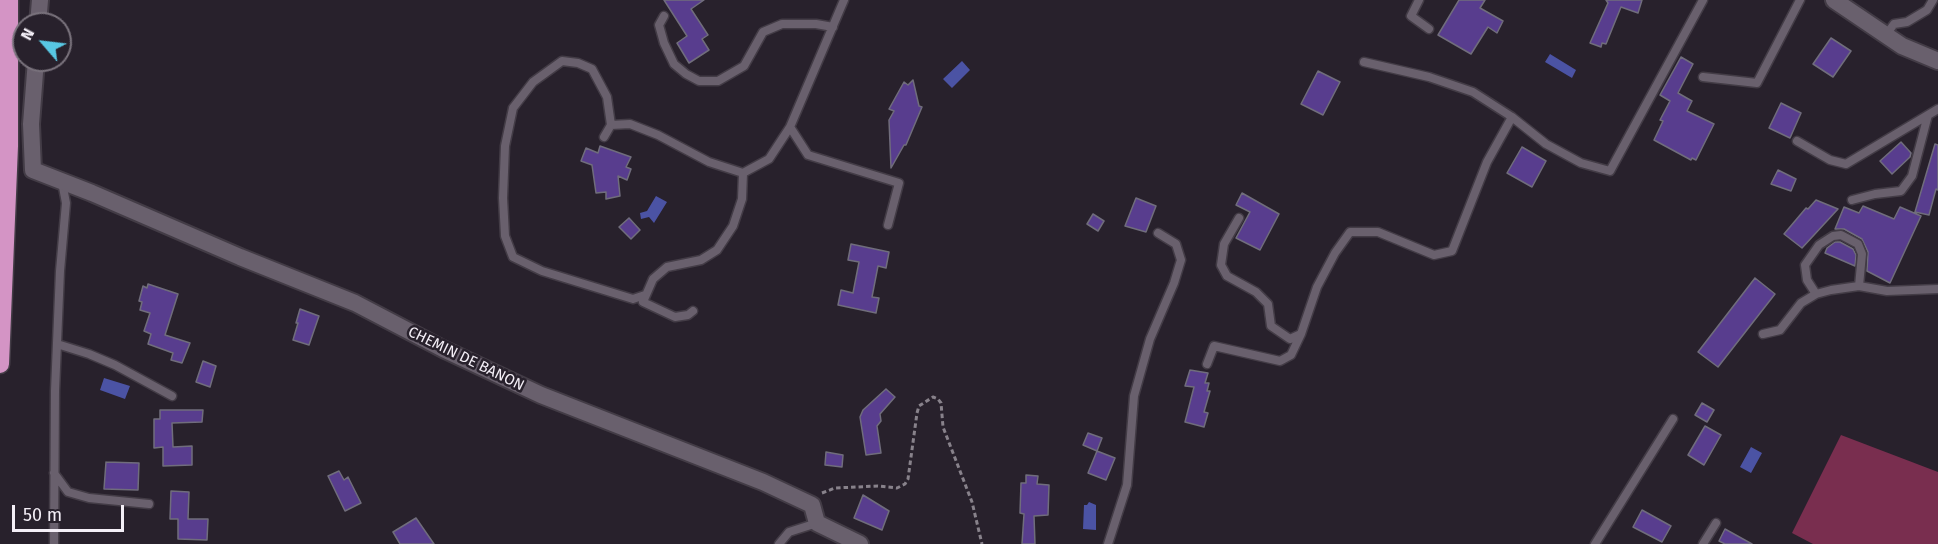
<!DOCTYPE html>
<style>
body{margin:0}
#map{position:relative;width:1938px;height:544px;overflow:hidden;background:#28212c;font-family:"Fira Sans",sans-serif}
canvas{display:block}
.north{position:absolute;left:12px;top:12px;width:60px;height:60px;box-sizing:border-box;background:#28212c;border:2px solid #7a737d;border-radius:50%;rotate:298deg;font-size:16px;font-weight:700;line-height:24px;text-align:center;color:#f4eff7}
.north::after{content:'';display:block;margin:auto;width:21px;height:27px;background:#58c8e4;clip-path:polygon(50% 0,100% 100%,50% 72%,0 100%)}
.scale{position:absolute;left:12px;top:505px;width:112px;height:27px;box-sizing:border-box;border:3px solid #f4eff7;border-top:0;padding-left:8px;font-size:18px;line-height:21px;white-space:nowrap;color:#f4eff7;-webkit-text-stroke:4px #28212c;paint-order:stroke}
</style>
<div id="map">
<canvas width="1938" height="544"></canvas>
<div class="north">N</div>
<div class="scale">50 m</div>
</div>
<script>
const context = document.querySelector('canvas').getContext('2d');
context.lineJoin = 'round';
function fillPath(path, color) { context.fillStyle = color; context.fill(path, 'evenodd'); }
const toPath = rows => new Path2D(rows.map(r => 'M' + r).join(''));
function trace(path, color, width, dash) { context.strokeStyle = color; context.lineWidth = width; context.lineCap = dash ? 'butt' : 'round'; context.setLineDash(dash || []); context.stroke(path); }
function drawText(font, color, halo, rows, align = 'center') {
  context.font = font + ' "Fira Sans",sans-serif'; context.lineWidth = 5; context.setLineDash([]); context.textBaseline = 'middle'; context.strokeStyle = halo; context.fillStyle = color; for (const [text, x, y, turn = 0] of rows) {
    context.save(); context.translate(x, y); context.rotate((+turn || 0) * Math.PI / 180); context.textAlign = isNaN(turn) ? turn : align; if (halo) context.strokeText(text, 0, 0); context.fillText(text, 0, 0); context.restore();
  }
}
const green = toPath([
 [1841,435,1938,472,1938,544,1813,544,1792,533]
]);
const water = toPath([
 [1550,54,1576,70,1572,78,1545,62],
 [962,61,970,70,952,88,943,79],
 [656,196,667,202,654,223,649,217,641,219,640,213,647,211],
 [104,378,130,386,125,399,100,390],
 [1751,447,1762,453,1751,473,1740,467],
 [1089,502,1096,505,1096,530,1083,529,1084,505,1087,505]
]);
const building = toPath([
 [664,0,704,0,691,9,708,35,702,39,709,50,689,63,677,43,687,36,664,0],
 [1459,0,1485,0,1480,8,1503,21,1497,33,1488,27,1471,54,1438,35,1459,0],
 [1606,0,1642,0,1638,13,1621,7,1606,44,1602,43,1601,47,1590,43,1608,3,1606,0],
 [1831,38,1851,51,1833,77,1813,64,1831,38],
 [1681,57,1693,64,1678,93,1692,101,1687,111,1714,124,1696,160,1692,158,1691,160,1654,140,1663,121,1660,120,1670,101,1660,95,1681,57],
 [1318,71,1340,82,1323,115,1301,104,1318,71],
 [913,80,919,106,922,107,906,145,904,145,891,168,889,120,894,111,889,109,904,82,908,85,913,80],
 [1781,103,1801,113,1790,138,1769,128,1781,103],
 [1901,142,1911,153,1910,157,1892,174,1880,161,1901,142],
 [1935,144,1938,145,1938,190,1936,189,1929,215,1915,212,1935,144],
 [600,146,631,157,626,167,631,169,627,180,618,176,620,196,606,199,606,192,596,193,592,165,581,161,586,148,598,153,600,146],
 [1522,147,1546,161,1532,187,1507,173,1522,147],
 [1778,170,1796,179,1791,191,1771,184,1778,170],
 [1242,193,1279,214,1260,250,1236,238,1250,212,1236,205,1242,193],
 [1136,198,1156,206,1146,232,1125,226,1136,198],
 [1816,200,1838,209,1802,248,1784,234,1806,208,1808,209,1816,200],
 [1863,206,1894,219,1900,207,1921,216,1890,283,1867,271,1868,252,1862,239,1844,229,1835,229,1844,207,1859,213,1863,206],
 [1093,214,1104,221,1098,231,1087,224,1093,214],
 [629,218,640,230,631,239,619,227,629,218],
 [1835,242,1840,242,1853,249,1856,255,1855,266,1825,253,1827,248,1835,242],
 [851,244,889,252,886,268,878,266,872,297,879,298,876,313,838,305,841,290,853,293,859,262,848,260,851,244],
 [1755,278,1775,294,1718,367,1698,352,1755,278],
 [148,284,178,294,165,335,190,343,182,363,171,360,173,353,148,344,151,334,144,331,150,313,140,310,142,302,139,301,143,286,147,288,148,284],
 [300,309,319,316,309,345,293,340,298,323,296,323,300,309],
 [203,361,216,366,210,387,196,382,203,361],
 [1190,370,1208,373,1205,383,1209,383,1207,391,1210,391,1204,412,1208,413,1204,427,1185,422,1194,387,1185,386,1190,370],
 [886,389,895,397,880,414,881,421,877,426,881,453,866,455,860,417,863,410,886,389],
 [1702,403,1714,410,1707,422,1695,415,1702,403],
 [160,410,203,410,202,422,172,423,173,447,192,446,192,465,163,466,163,447,154,448,154,419,160,419,160,410],
 [1705,426,1721,435,1704,465,1688,455,1705,426],
 [1088,433,1102,438,1097,451,1083,445,1088,433],
 [1097,451,1115,458,1106,480,1088,473,1097,451],
 [826,452,843,455,842,467,825,465,826,452],
 [106,462,139,463,138,490,104,489,106,462],
 [339,471,344,480,348,477,361,503,345,511,328,476,339,471],
 [1026,475,1038,476,1037,484,1049,485,1048,515,1034,516,1035,544,1022,544,1024,514,1020,513,1021,483,1026,483,1026,475],
 [171,491,189,492,188,519,208,519,207,540,178,539,178,519,170,519,171,491],
 [863,495,889,511,882,530,854,518,863,495],
 [1642,510,1671,526,1662,542,1633,527,1642,510],
 [416,518,434,544,400,544,393,532,416,518],
 [1725,529,1752,544,1725,544,1719,541,1725,529]
]);
const path = toPath([
 [822,493,835,488,878,486,897,488,905,484,908,479,917,413,919,406,933,397,938,399,941,403,943,427,972,502,982,544]
]);
const lane = toPath([
 [844,0,790,127,808,155,899,183,888,225],
 [1419,0,1411,16,1429,29],
 [664,16,659,25,664,43,674,64,686,74,699,81,718,81,744,66,763,32,782,24,816,24,833,27],
 [1886,35,1894,24,1907,22,1927,10,1933,0],
 [1703,77,1757,83,1800,0],
 [1512,117,1546,144,1581,163,1610,171,1703,0],
 [611,125,607,97,592,69,578,63,562,61,533,82,513,108,505,146,503,198,505,236,513,257,542,271,633,299,645,295],
 [604,137,611,125,630,124,658,135,709,162,743,173,769,159,790,127],
 [1797,141,1830,160,1846,164,1938,109],
 [1852,200,1875,194,1901,191,1912,176,1928,115],
 [1239,218,1224,244,1221,265,1227,276,1256,292,1268,304,1271,326,1290,339,1301,334,1317,287,1335,253,1350,232,1378,232,1434,255,1452,251,1487,162,1512,117,1473,92,1429,77,1364,62],
 [1816,294,1807,280,1805,265,1819,245,1833,236,1841,235,1858,244,1862,254,1859,286],
 [693,311,688,315,675,317,643,302,653,279,667,267,701,260,717,250,733,226,742,199,743,173],
 [1763,334,1780,330,1801,303,1816,294,1831,290,1859,286,1887,291,1938,289],
 [57,344,89,354,115,365,172,396],
 [1207,364,1214,346,1280,361,1291,355,1301,334],
 [54,473,68,492,89,498,149,504],
 [54,544,55,391,60,271,66,203,62,182],
 [779,544,789,532,817,523],
 [1108,544,1127,485,1134,396,1150,339,1174,283,1181,260,1176,244,1158,233],
 [1595,544,1673,419],
 [1703,544,1716,523]
]);
const street = toPath([
 [1834,0,1902,46,1938,61],
 [38,24,40,0],
 [36,60,31,124,33,170,92,193,240,257,355,303,443,349,541,395,763,482,812,505,817,523,860,544]
]);
const highway = toPath([
 [0,364,9,146,9,0]
]);
const streetNames = [
 ["CHEMIN DE BANON",466,359,26]
];
fillPath(green, '#792e4f');
fillPath(water, '#4b53a4');
fillPath(building, '#583d8e');
trace(building, '#706d7c', 1.5);
trace(lane, '#433c46', 11);
trace(street, '#433c46', 20);
trace(highway, '#433c46', 21);
trace(path, '#88828b', 3, [4.5, 3]);
trace(lane, '#69606d', 8);
trace(street, '#69606d', 16);
trace(highway, '#d494c5', 18);
drawText('15px', '#f4eff7', '#28212c', streetNames);
</script>
